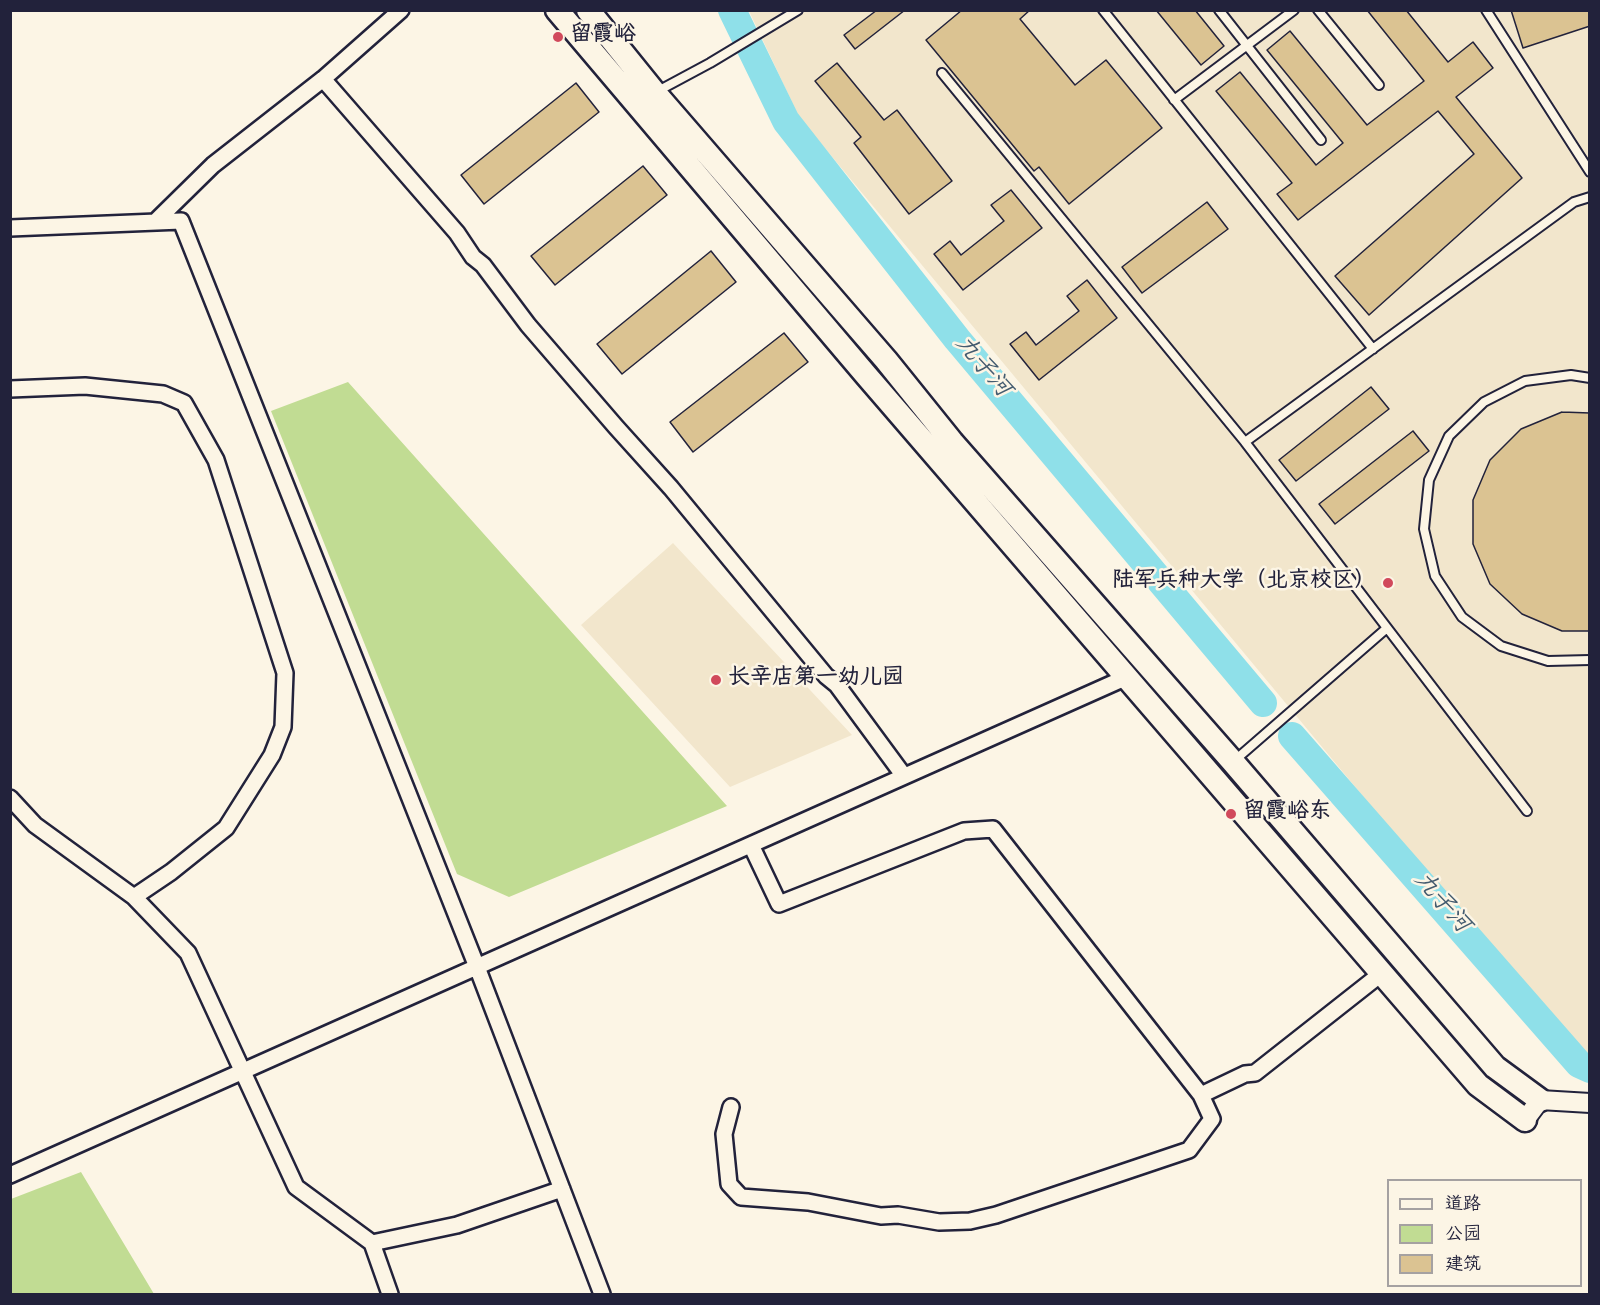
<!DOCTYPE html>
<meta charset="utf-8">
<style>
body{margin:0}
#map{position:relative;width:1600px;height:1305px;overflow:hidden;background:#fcf5e5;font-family:Dekko,"LXGW WenKai TC",sans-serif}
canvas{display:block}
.frame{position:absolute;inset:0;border:12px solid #22223b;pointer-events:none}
.legend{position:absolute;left:1387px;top:1179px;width:195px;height:108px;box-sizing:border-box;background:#fcf5e5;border:2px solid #a5a1a1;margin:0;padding:8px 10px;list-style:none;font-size:18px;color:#22223b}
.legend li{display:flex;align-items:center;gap:12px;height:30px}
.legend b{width:30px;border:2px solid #a5a1a1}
</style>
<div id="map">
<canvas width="1600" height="1305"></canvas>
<div class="frame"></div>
<ul class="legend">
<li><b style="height:8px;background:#fcf5e5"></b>道路</li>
<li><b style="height:16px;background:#c1dc93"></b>公园</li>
<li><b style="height:16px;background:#dbc392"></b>建筑</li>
</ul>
</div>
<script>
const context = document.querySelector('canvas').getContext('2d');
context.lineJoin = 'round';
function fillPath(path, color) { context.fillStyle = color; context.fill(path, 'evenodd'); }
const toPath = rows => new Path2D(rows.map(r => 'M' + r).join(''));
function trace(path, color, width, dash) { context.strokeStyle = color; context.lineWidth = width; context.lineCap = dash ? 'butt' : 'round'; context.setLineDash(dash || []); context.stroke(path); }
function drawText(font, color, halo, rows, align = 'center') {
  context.font = font + ' Dekko,"LXGW WenKai TC",sans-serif'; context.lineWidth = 5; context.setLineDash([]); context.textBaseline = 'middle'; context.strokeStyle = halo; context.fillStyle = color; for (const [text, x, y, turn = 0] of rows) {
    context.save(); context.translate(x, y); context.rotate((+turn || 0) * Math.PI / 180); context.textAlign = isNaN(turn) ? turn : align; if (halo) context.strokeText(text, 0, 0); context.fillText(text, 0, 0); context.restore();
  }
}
const built = toPath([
 [749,11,1589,11,1589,1054,1572,1048,799,117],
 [673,543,852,735,730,787,581,625]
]);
const green = toPath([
 [348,382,727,806,509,897,457,874,271,411],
 [81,1172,154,1294,11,1294,11,1199]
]);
const river = toPath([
 [732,10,786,121,957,339,1263,703],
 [1292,736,1579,1064,1590,1069]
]);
const building = toPath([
 [877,10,905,10,855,49,844,35,877,10],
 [962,10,1030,10,1020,19,1075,85,1106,60,1162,128,1069,204,1039,167,1034,171,926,40,962,10],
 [1156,10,1195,10,1224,46,1201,65,1156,10],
 [1367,10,1406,10,1448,62,1473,42,1493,68,1456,97,1522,178,1369,315,1335,276,1474,154,1438,111,1298,220,1277,194,1292,183,1216,91,1240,72,1316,165,1343,143,1267,50,1290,31,1367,125,1424,81,1367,10],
 [1511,10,1590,10,1590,26,1523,48,1511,10],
 [837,63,884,120,897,110,952,181,909,214,854,143,861,137,815,81,837,63],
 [576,83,599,112,484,204,461,175,576,83],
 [643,166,667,195,555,285,531,256,643,166],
 [1011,190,1042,228,963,290,934,254,950,241,961,255,1004,221,991,205,1011,190],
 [1207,202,1228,229,1142,293,1122,267,1207,202],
 [711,251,736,282,622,374,597,344,711,251],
 [1087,280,1117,318,1039,380,1010,344,1026,332,1036,345,1079,311,1067,296,1087,280],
 [784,333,808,362,693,452,670,422,784,333],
 [1371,387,1389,409,1296,481,1279,460,1371,387],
 [1562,412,1590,413,1590,631,1562,631,1522,614,1490,584,1473,544,1473,500,1490,460,1521,429,1562,412],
 [1413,431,1429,451,1335,524,1319,504,1413,431]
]);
const service = toPath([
 [1103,10,1373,349],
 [1219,10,1321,140],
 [1318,10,1379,85],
 [1486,10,1590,172],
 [942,73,1245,442,1527,811],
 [656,92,710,63,798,10],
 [1174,100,1294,10],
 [1590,378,1571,375,1525,381,1484,402,1449,436,1429,480,1424,529,1435,576,1462,617,1501,646,1548,661,1590,660],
 [1245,442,1574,202,1590,197],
 [1234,761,1387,628]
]);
const minor = toPath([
 [323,79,457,233,473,257,483,265,528,325,616,427,671,488,826,676,837,685,904,776],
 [155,222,213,165,323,79,401,10],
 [10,228,181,221,477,967,602,1294],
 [10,389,85,386,163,394,184,403,216,460,285,673,283,727,272,755,226,828,171,872,134,897],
 [10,798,35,825,134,897,188,953,296,1187,372,1243,390,1294],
 [1201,1095,1245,1074,1255,1073,1382,973],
 [731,1107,724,1134,729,1184,741,1197,808,1202,881,1216,898,1215,939,1222,970,1221,996,1215,1189,1150,1212,1119,1201,1095,993,829,964,831,779,904,751,845],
 [10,1175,1127,677],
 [372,1243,457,1225,562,1189]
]);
const tertiary = toPath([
 [1525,1120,1540,1100,1590,1103]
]);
const primary = toPath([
 [557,10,866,375,1478,1085,1525,1120],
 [588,10,655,93,886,360,952,442,1233,762,1495,1067,1540,1100]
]);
const markers = [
 [558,37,6,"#d1495b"],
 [1388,583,6,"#d1495b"],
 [716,680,6,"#d1495b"],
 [1231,814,6,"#d1495b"]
];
const poiNames = [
 ["留霞峪",570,37],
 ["陆军兵种大学（北京校区）",1376,583,"right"],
 ["长辛店第一幼儿园",728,680],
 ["留霞峪东",1243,814]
];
const waterNames = [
 ["九子河",981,368,50],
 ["九子河",1440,904,49]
];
fillPath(built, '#f2e6cc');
fillPath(green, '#c1dc93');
trace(river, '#8fe0e9', 28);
fillPath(building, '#dbc392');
trace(building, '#22223b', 1.5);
trace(service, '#22223b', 12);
trace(minor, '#22223b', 20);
trace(tertiary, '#22223b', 22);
trace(primary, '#22223b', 27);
trace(service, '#fcf5e5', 8);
trace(minor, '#fcf5e5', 15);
trace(tertiary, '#fcf5e5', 18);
trace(primary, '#fcf5e5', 22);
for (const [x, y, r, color] of markers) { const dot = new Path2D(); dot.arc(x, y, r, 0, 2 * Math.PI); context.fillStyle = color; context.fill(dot); trace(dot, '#fcf5e5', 2); }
drawText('bold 22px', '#22223b', '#fcf5e5', poiNames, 'left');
drawText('italic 24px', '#435b6f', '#fcf5e5', waterNames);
</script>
